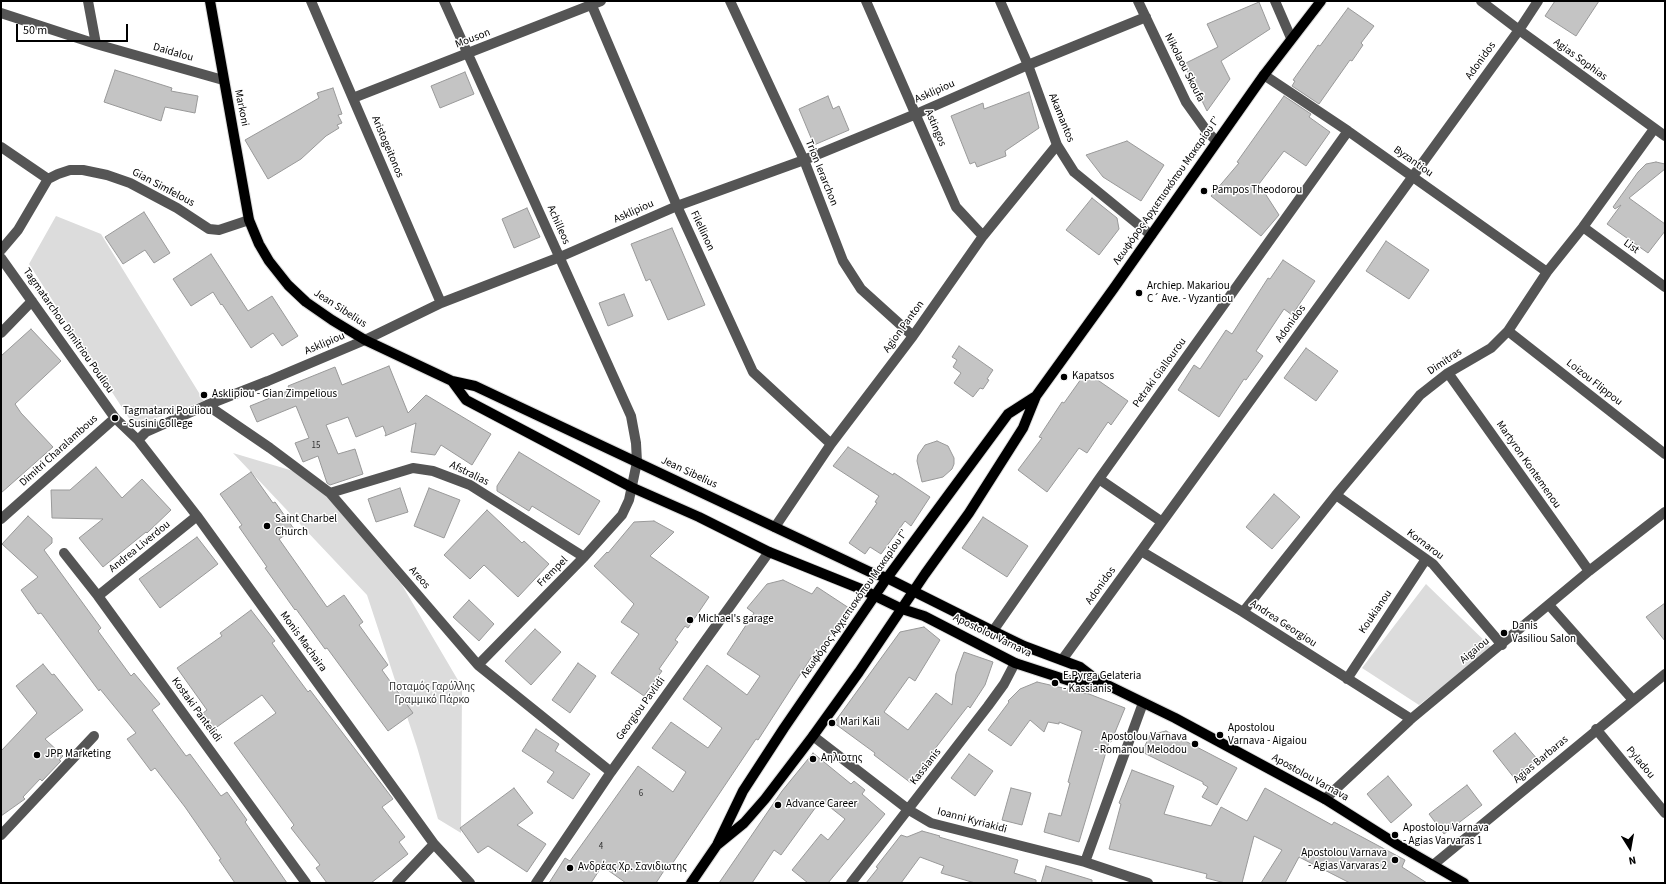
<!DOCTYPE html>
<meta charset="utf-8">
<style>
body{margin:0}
#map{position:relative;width:1666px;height:884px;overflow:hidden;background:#fff;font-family:"Source Sans 3",sans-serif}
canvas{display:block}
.frame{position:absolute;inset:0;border:2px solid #000;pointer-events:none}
.north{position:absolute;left:1610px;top:828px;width:40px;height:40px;-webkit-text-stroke:3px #fff;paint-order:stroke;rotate:169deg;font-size:11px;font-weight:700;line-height:16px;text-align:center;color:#000}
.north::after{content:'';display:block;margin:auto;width:14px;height:18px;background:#000;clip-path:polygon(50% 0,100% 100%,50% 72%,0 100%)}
.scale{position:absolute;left:16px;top:24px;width:112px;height:18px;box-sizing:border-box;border:2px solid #000;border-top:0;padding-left:5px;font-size:12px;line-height:14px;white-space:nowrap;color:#000;-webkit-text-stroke:3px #fff;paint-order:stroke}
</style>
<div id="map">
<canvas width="1666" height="884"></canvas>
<div class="frame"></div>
<div class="north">N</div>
<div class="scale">50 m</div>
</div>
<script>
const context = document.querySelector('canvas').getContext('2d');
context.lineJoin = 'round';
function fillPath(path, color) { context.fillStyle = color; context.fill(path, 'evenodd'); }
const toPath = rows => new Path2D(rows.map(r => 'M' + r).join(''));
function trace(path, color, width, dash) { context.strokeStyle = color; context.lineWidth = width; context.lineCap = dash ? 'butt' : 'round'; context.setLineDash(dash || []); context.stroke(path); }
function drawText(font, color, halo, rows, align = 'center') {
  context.font = font + ' "Source Sans 3",sans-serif'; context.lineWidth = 3; context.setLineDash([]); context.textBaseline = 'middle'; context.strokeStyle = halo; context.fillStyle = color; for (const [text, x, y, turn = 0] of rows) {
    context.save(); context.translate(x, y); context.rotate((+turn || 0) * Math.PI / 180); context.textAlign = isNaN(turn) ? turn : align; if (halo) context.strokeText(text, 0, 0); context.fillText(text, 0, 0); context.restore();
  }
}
const green = toPath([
 [56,216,101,234,204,401,134,426,29,264],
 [233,453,310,476,402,585,462,687,461,833,438,819,417,747,367,595],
 [1426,584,1492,648,1419,705,1362,668]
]);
const building = toPath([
 [1555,1,1599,1,1576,36,1545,16,1555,1],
 [1259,2,1270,29,1221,61,1230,79,1207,111,1184,64,1218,47,1207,24,1259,2],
 [1348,8,1374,26,1361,43,1363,45,1352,61,1350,60,1319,104,1292,86,1295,81,1293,80,1318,45,1320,46,1348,8],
 [115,70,172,88,171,91,198,96,195,113,165,107,161,121,104,102,115,70],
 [465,72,474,94,440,108,431,86,465,72],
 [333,88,342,114,338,115,342,123,337,125,339,128,326,136,301,159,268,179,245,140,319,98,317,93,333,88],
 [1029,92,1039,128,1005,151,1006,156,977,167,975,162,970,164,951,116,983,103,984,109,1029,92],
 [828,96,833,109,839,106,849,130,814,145,799,109,828,96],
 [1284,96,1311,114,1309,117,1330,132,1306,166,1284,151,1259,184,1279,215,1261,236,1211,196,1239,163,1237,162,1284,96],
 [1127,141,1164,165,1141,201,1103,177,1086,155,1127,141],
 [1656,162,1665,164,1665,169,1629,198,1665,224,1665,231,1648,253,1607,224,1621,205,1615,209,1613,207,1638,172,1646,164,1656,162],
 [1092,198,1117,218,1119,229,1099,255,1066,230,1092,198],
 [527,208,540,237,514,248,502,219,527,208],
 [144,212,170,253,154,263,145,250,123,264,105,237,144,212],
 [672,228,705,305,668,320,650,279,646,281,631,244,672,228],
 [1386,241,1429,270,1409,299,1366,271,1386,241],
 [211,254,248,311,272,296,298,336,282,346,273,333,251,348,222,304,221,305,213,292,191,306,173,279,211,254],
 [1283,260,1315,281,1292,315,1284,309,1256,351,1263,356,1246,380,1244,379,1219,417,1178,390,1194,365,1200,369,1226,330,1232,334,1268,278,1270,279,1283,260],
 [624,294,633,316,608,326,599,303,624,294],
 [31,329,61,361,15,404,21,413,53,447,1,493,1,356,31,329],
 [959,346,993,370,987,379,989,380,983,389,980,388,973,397,954,383,961,373,953,367,957,360,952,357,959,346],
 [1306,348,1338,371,1316,401,1284,378,1306,348],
 [389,366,408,413,426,395,491,434,472,465,441,445,435,455,411,452,416,423,385,436,386,434,383,426,356,437,348,417,326,425,338,454,355,449,363,474,330,485,327,483,318,456,303,462,295,443,309,438,296,406,257,422,250,406,290,390,288,386,335,367,342,385,389,366],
 [1086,372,1128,401,1111,425,1108,422,1087,453,1079,448,1047,492,1018,470,1042,438,1039,437,1062,402,1064,403,1086,372],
 [937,441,948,446,954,458,954,464,952,469,943,477,922,482,917,461,918,455,925,445,937,441],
 [848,447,893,475,894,473,930,497,911,526,905,521,881,554,870,547,865,554,849,543,877,503,875,502,879,496,833,466,848,447],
 [519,452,600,501,579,535,532,506,529,511,497,491,497,486,519,452],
 [96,467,122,498,142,479,171,510,147,533,146,532,103,567,79,538,103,519,52,518,51,490,70,490,96,467],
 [251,472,273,503,275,502,294,529,279,539,327,607,344,595,363,622,359,625,388,665,382,670,413,713,388,731,327,648,325,649,296,609,295,610,265,568,267,567,239,527,242,525,220,494,251,472],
 [400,488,408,512,376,522,368,499,400,488],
 [429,488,460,500,444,538,414,526,429,488],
 [1274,494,1300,517,1272,549,1246,527,1274,494],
 [487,510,522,543,524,541,549,564,518,597,484,565,470,579,444,555,487,510],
 [28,516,52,538,52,543,44,550,101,628,98,631,131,676,134,673,160,704,152,710,186,756,190,754,221,796,227,792,247,820,245,822,287,883,235,883,219,860,221,859,185,807,155,768,151,771,127,739,136,733,100,689,99,691,41,613,38,614,21,590,38,577,2,544,28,516],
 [983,517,1028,546,1007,577,962,548,983,517],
 [654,521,674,532,650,556,709,597,688,628,685,626,675,640,678,642,659,669,662,671,644,696,611,673,639,634,621,622,634,604,594,566,607,552,608,553,634,522,654,521],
 [197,537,218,564,160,608,139,579,197,537],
 [783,580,812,594,817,587,849,608,819,653,816,650,758,740,756,739,670,867,667,866,656,883,626,883,602,866,591,883,549,883,565,858,570,861,638,766,673,792,686,772,652,748,671,722,708,748,722,728,683,699,707,665,747,695,760,676,727,654,754,613,747,608,767,584,783,580],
 [469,600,494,624,479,641,453,617,469,600],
 [1665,603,1665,641,1646,617,1665,603],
 [251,610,275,641,272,643,291,669,308,692,310,690,393,799,382,807,405,837,399,842,408,854,371,883,327,883,316,868,320,865,291,828,294,825,234,743,276,713,262,695,214,729,203,713,207,710,177,668,222,636,220,633,251,610],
 [924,627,940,640,915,681,909,677,884,712,908,730,936,693,952,705,956,674,964,652,993,662,985,685,970,708,968,706,934,750,936,752,911,783,874,755,875,753,834,723,900,632,924,627],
 [535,629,561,652,531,685,505,661,535,629],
 [578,663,596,676,570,713,552,700,578,663],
 [43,664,52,675,54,674,83,710,45,739,63,756,59,760,61,761,42,781,40,779,23,797,25,799,1,816,1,751,37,713,16,686,43,664],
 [1037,682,1089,694,1125,708,1111,742,1109,742,1079,842,1044,832,1049,813,1061,816,1070,783,1068,782,1082,731,1059,722,1059,724,1048,722,1044,732,1030,720,1011,746,988,730,1009,702,1008,701,1020,689,1037,682],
 [536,729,559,744,555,751,590,774,573,799,547,782,554,772,522,751,536,729],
 [1166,731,1237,768,1217,805,1202,797,1208,787,1203,784,1203,782,1142,752,1150,735,1166,731],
 [1515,733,1538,760,1515,779,1493,751,1515,733],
 [813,753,851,784,854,781,865,790,862,794,885,814,828,883,808,883,792,870,821,834,828,840,845,819,821,800,781,855,774,850,752,883,719,883,782,791,813,753],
 [969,754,993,771,975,796,951,778,969,754],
 [1132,770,1174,786,1164,814,1211,826,1221,807,1247,821,1265,788,1332,825,1334,822,1405,860,1402,867,1427,883,1350,883,1299,857,1285,883,1261,883,1282,850,1254,836,1242,883,1225,883,1206,878,1207,874,1109,849,1121,804,1119,803,1132,770],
 [1388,776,1412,805,1391,823,1367,794,1388,776],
 [1467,785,1482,805,1444,834,1429,814,1467,785],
 [514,788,533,813,517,825,546,844,527,872,488,846,478,853,460,828,514,788],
 [1011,788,1031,793,1022,825,1002,820,1011,788],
 [922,831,940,836,939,837,1018,860,1014,873,1036,880,1036,883,975,883,941,873,944,866,920,857,901,883,866,883,878,868,876,867,901,835,907,837,922,831],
 [1046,866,1092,880,1092,883,1041,883,1046,866]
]);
const minor = toPath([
 [88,1,96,44],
 [311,1,441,303],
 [444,1,631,416,636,443,637,462,629,500,622,515,584,557,478,665],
 [590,1,677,206,753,372,831,444],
 [730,1,804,160,843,261,861,289,913,336],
 [866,1,956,207,983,236],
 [1000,1,1028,65,1057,145,1074,172,1151,235],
 [1138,1,1186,102,1206,130,1216,141],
 [1275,1,1291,38],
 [1481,1,1519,30,1665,136],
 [1,13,96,44,223,80],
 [1264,75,1348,131,1547,272],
 [353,98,601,1],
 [1,147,48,179,58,174,70,170,83,170,107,175,130,183,177,208,209,229,219,230,249,220],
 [1583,227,1665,287],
 [1,250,18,230,48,179],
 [1,258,115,418,138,440,197,516,434,844,470,883],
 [1508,331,1665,454],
 [1,333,32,301],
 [1448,373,1589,571],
 [207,405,270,448,330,493,478,665,611,772],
 [138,440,146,432,207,405,268,381,365,340,441,303,560,257,677,206,804,160,916,114,1028,65,1146,17],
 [1099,479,1162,522],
 [330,493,413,468,433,471,470,485,584,557],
 [1336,495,1433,564,1502,645],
 [1,519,115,418],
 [775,527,831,444,913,336,983,236,1057,145],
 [1141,551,1243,612,1411,719],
 [64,553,98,596,306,883],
 [98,596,197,516],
 [1549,605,1633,700],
 [1243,612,1336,495,1420,395,1448,373,1491,348,1508,331,1547,272,1583,227,1654,129],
 [993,631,1099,479,1348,131],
 [1062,660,1519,30,1538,1],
 [1347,679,1426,559],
 [1596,729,1665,813],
 [813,736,909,810,931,823,1085,862,1148,883],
 [1325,799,1411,719,1589,571,1665,512],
 [1,835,94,736],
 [1085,862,1143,703],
 [1433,865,1665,674],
 [397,883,434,844],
 [536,883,611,772,769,552],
 [851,883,988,706,1004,684,1015,663]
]);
const major = toPath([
 [210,1,249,220,259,244,269,261,288,285,306,302,332,320,365,340,452,381,475,386,870,572,887,578,993,631,1024,646,1080,667,1097,680,1175,718,1325,799,1398,845,1464,883],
 [452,381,466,400,631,487,699,517,769,552,861,589,902,609,924,616,1015,663,1067,680,1076,682,1097,680],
 [717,845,744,823,765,799,813,736,859,672,925,574,969,513,1023,428,1036,396,1114,288,1264,75,1321,1],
 [691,883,717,845,743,791,784,728,887,578,1008,414,1036,396]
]);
const markers = [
 [1204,191,4,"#000"],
 [1139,293,4,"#000"],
 [1064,377,4,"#000"],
 [204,395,4,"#000"],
 [115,418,4,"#000"],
 [267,526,4,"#000"],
 [690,620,4,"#000"],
 [1504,633,4,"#000"],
 [1055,683,4,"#000"],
 [832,723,4,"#000"],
 [1220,735,4,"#000"],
 [1195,744,4,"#000"],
 [37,755,4,"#000"],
 [813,759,4,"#000"],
 [778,805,4,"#000"],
 [1395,835,4,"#000"],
 [1395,860,4,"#000"],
 [570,868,4,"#000"]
];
const numberNames = [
 ["15",316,446],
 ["6",641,794],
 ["4",601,847]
];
const streetNames = [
 ["Mouson",473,39,-21],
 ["Daidalou",173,53,16],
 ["Agias Sophias",1580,60,36],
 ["Adonidos",1481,61,-54],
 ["Nikolaou Skoufa",1184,68,63],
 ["Asklipiou",935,92,-24],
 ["Markoni",241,108,79],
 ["Akamantos",1061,118,68],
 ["Astingos",935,128,67],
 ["Aristogeitonos",387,147,67],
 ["Byzantiou",1413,162,35],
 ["Trion Ierarchon",821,173,68],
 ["Gian Simfelous",163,188,28],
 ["Λεωφόρος Αρχιεπισκόπου Μακαρίου Γ’",1167,191,-55],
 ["Asklipiou",634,212,-24],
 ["Achilleos",558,225,66],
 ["Filellinon",702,231,65],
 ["List",1631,247,36],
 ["Jean Sibelius",340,309,33],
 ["Adonidos",1291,324,-54],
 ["Agion Panton",904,327,-54],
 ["Tagmatarchou Dimitriou Pouliou",68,331,55],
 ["Asklipiou",325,344,-23],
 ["Dimitras",1445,362,-34],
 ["Petraki Giallourou",1160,373,-54],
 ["Loizou Flippou",1594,383,38],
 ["Dimitri Charalambous",59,451,-42],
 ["Martyron Kontemenou",1528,465,55],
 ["Jean Sibelius",689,473,25],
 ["Afstralias",469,474,26],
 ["Kornarou",1425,545,37],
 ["Andrea Liverdou",140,547,-39],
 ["Frempel",553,572,-45],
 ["Areos",419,578,49],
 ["Adonidos",1101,586,-54],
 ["Λεωφόρος Αρχιεπισκόπου Μακαρίου Γ’",855,604,-55],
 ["Koukianou",1376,612,-56],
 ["Andrea Georgiou",1283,624,33],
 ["Apostolou Varnava",992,636,26],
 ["Monis Machaira",303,642,54],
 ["Aigaiou",1475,651,-39],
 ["Georgiou Pavlidi",641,709,-54],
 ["Kostaki Pantelidi",196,710,54],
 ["Agias Barbaras",1541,760,-40],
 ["Pyladou",1640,763,50],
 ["Kassianis",926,767,-52],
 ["Apostolou Varnava",1310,778,29],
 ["Ioanni Kyriakidi",972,821,15]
];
const poiNames = [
 ["Pampos Theodorou",1212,191],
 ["Archiep. Makariou",1147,287],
 ["C´ Ave. - Vyzantiou",1147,300],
 ["Kapatsos",1072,377],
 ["Asklipiou - Gian Zimpelious",212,395],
 ["Tagmatarxi Pouliou",123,412],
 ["- Susini College",123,425],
 ["Saint Charbel",275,520],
 ["Church",275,533],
 ["Michael's garage",698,620],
 ["Danis",1512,627],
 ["Vasiliou Salon",1512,640],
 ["E.Pyrga Gelateria",1063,677],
 ["- Kassianis",1063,690],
 ["Mari Kali",840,723],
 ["Apostolou",1228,729],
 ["Varnava - Aigaiou",1228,742],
 ["Apostolou Varnava",1187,738,"right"],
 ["- Romanou Melodou",1187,751,"right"],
 ["JPP Marketing",45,755],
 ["Αηλιοτης",821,759],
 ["Advance Career",786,805],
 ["Apostolou Varnava",1403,829],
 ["- Agias Varvaras 1",1403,842],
 ["Apostolou Varnava",1387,854,"right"],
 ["- Agias Varvaras 2",1387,867,"right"],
 ["Ανδρέας Χρ. Σανιδιωτης",578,868]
];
const parkNames = [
 ["Ποταμός Γαρύλλης",432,688],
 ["Γραμμικό Πάρκο",432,701]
];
fillPath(green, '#dcdcdc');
fillPath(building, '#c4c4c4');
trace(building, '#999', 1);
trace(major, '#dbdbdb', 12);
trace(minor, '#555', 10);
trace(major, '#000', 10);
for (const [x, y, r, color] of markers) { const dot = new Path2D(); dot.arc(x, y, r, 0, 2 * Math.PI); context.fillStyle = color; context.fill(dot); trace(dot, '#fff', 1.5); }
drawText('9px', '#313131', null, numberNames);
drawText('11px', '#000', '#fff', streetNames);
drawText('11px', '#000', '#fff', poiNames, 'left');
drawText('11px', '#333', '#fff', parkNames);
</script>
